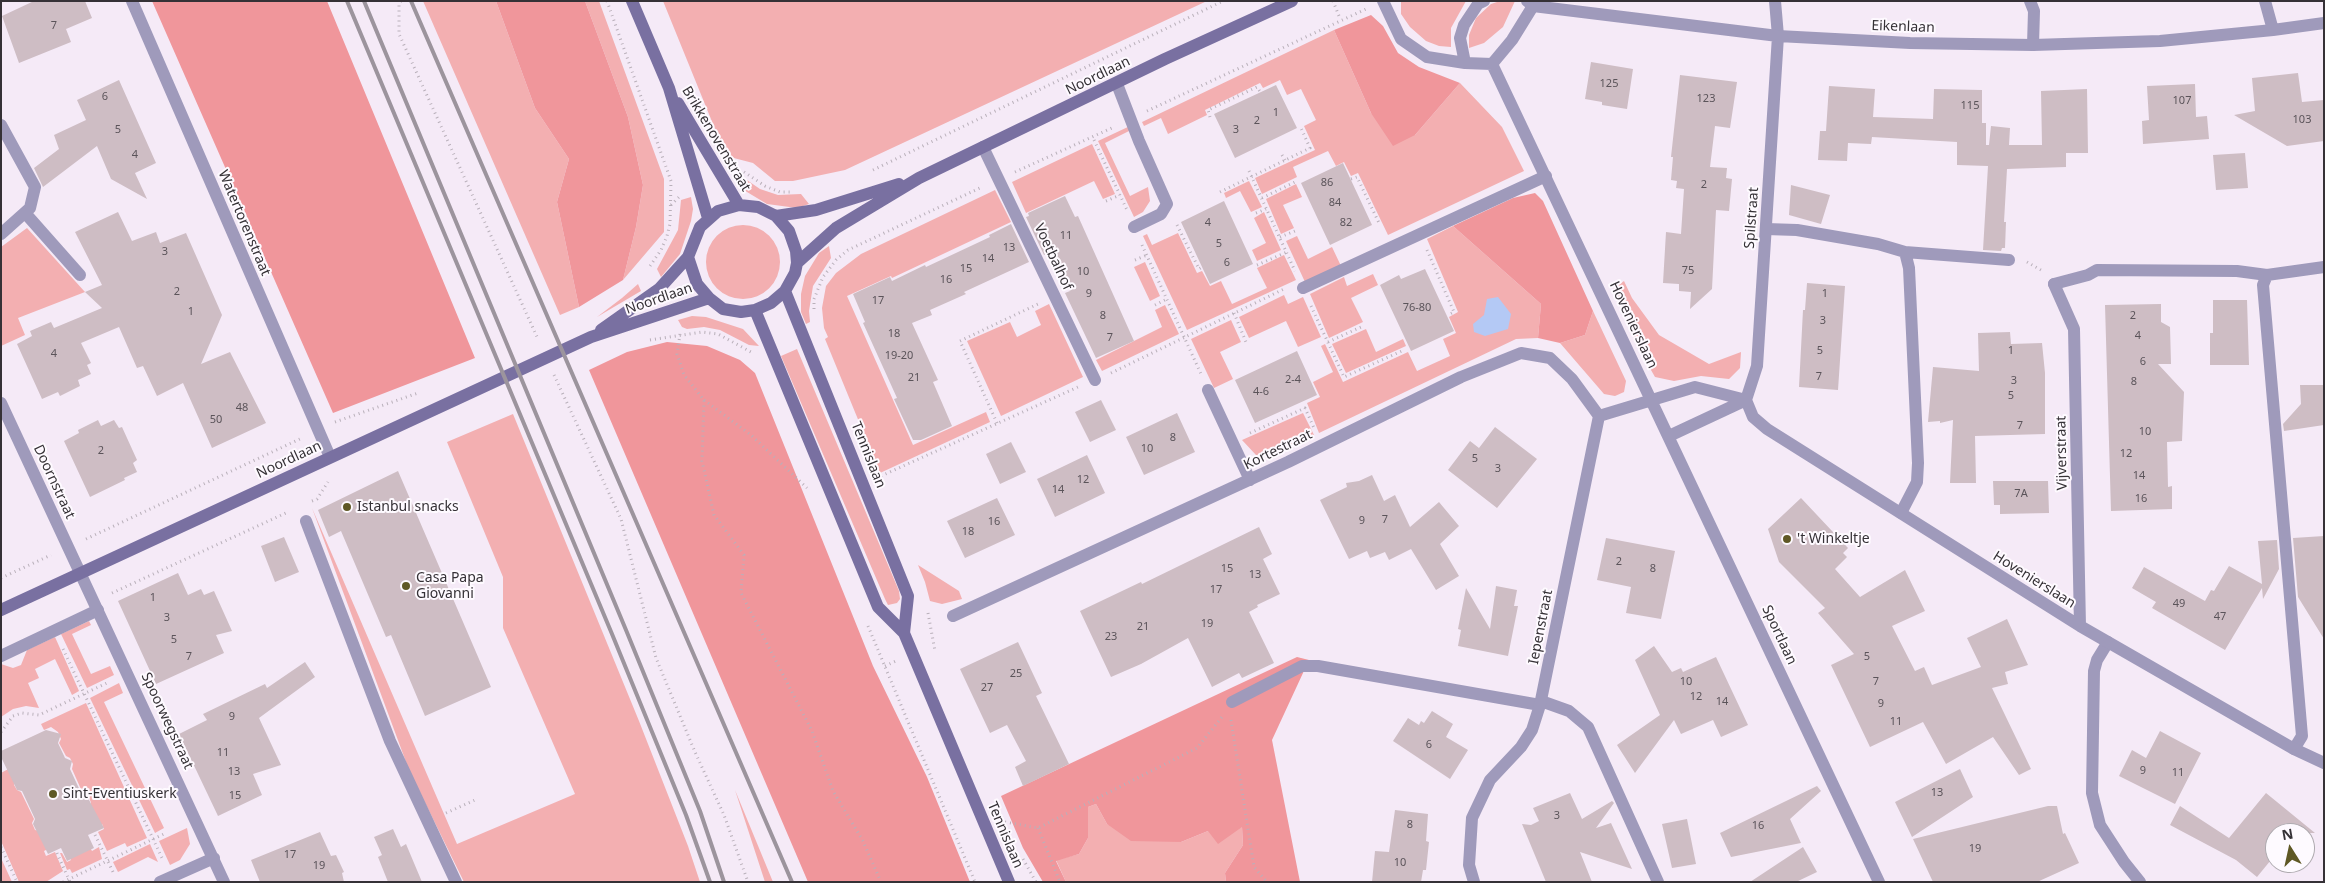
<!DOCTYPE html>
<style>
body{margin:0}
#map{position:relative;width:2325px;height:883px;overflow:hidden;background:#f5eaf7;font-family:"Noto Sans",sans-serif}
canvas{display:block}
.frame{position:absolute;inset:0;border:2px solid #353136;pointer-events:none}
.north{position:absolute;left:2265px;top:823px;width:50px;height:50px;box-sizing:border-box;background:#fefaff;border:1px solid #aeaaaf;border-radius:50%;rotate:350deg;font-size:14px;font-weight:700;line-height:20px;text-align:center;color:#353136}
.north::after{content:'';display:block;margin:auto;width:18px;height:22px;background:#5f5825;clip-path:polygon(50% 0,100% 100%,50% 72%,0 100%)}
</style>
<div id="map">
<canvas width="2325" height="883"></canvas>
<div class="frame"></div>
<div class="north">N</div>
</div>
<script>
const context = document.querySelector('canvas').getContext('2d');
context.lineJoin = 'round';
function fillPath(path, color) { context.fillStyle = color; context.fill(path, 'evenodd'); }
const toPath = rows => new Path2D(rows.map(r => 'M' + r).join(''));
function trace(path, color, width, dash) { context.strokeStyle = color; context.lineWidth = width; context.lineCap = dash ? 'butt' : 'round'; context.setLineDash(dash || []); context.stroke(path); }
function drawText(font, color, halo, rows, align = 'center') {
  context.font = font + ' "Noto Sans",sans-serif'; context.lineWidth = 4; context.setLineDash([]); context.textBaseline = 'middle'; context.strokeStyle = halo; context.fillStyle = color; for (const [text, x, y, turn = 0] of rows) {
    context.save(); context.translate(x, y); context.rotate((+turn || 0) * Math.PI / 180); context.textAlign = isNaN(turn) ? turn : align; if (halo) context.strokeText(text, 0, 0); context.fillText(text, 0, 0); context.restore();
  }
}
const green = toPath([
 [423,1,496,1,535,108,569,159,557,202,579,307,560,315],
 [585,1,599,1,664,179,664,232,623,280,636,227,643,185,628,117],
 [663,1,1207,1,845,170,793,181,775,181,753,163,726,156],
 [1401,1,1466,1,1451,28,1451,47,1439,46,1426,41,1410,27,1401,14],
 [1500,1,1515,1,1503,27,1484,43,1469,48,1469,35,1476,18,1491,4],
 [1334,30,1371,113,1415,135,1460,83,1502,127,1524,171,1388,235,1358,173,1351,176,1344,162,1336,166,1328,151,1293,167,1297,177,1262,194,1255,178,1315,150,1304,126,1316,120,1301,89,1287,95,1280,80,1263,88,1260,83,1205,110,1207,115,1168,134,1161,118,1144,126,1142,122],
 [1130,126,1131,130,1105,143,1130,196,1148,187,1150,201,1143,212,1134,217,1098,141],
 [1092,144,1115,194,1103,199,1094,181,1026,213,1012,182],
 [734,176,741,176,760,189,778,195,801,194,809,204,797,208,767,204,742,189],
 [1249,181,1262,207,1251,212,1240,191,1226,198,1224,193],
 [1296,184,1302,197,1283,205,1294,228,1281,234,1266,199],
 [995,190,1011,222,892,278,891,276,847,296,913,445,986,412,990,422,880,473,825,339,828,337,824,328,822,308,826,286,836,273,861,254],
 [691,197,693,209,691,221,680,254,661,277,657,269,678,230,681,200],
 [1264,212,1281,250,1257,261,1252,250,1266,243,1254,218],
 '706 262a37 37 0 1 1 74 0a37 37 0 1 1-74 0Z',
 [1453,226,1541,304,1538,338,1516,339,1319,433,1307,403,1320,397,1313,382,1333,372,1321,346,1325,344,1343,382,1408,352,1417,371,1450,356,1443,339,1456,333,1449,317,1458,312,1427,239],
 [27,228,85,292,18,318,25,335,1,346,1,247],
 [1178,233,1197,273,1202,271,1210,286,1221,281,1232,304,1267,288,1257,268,1284,255,1296,280,1187,330,1143,236,1147,234,1152,245],
 [1297,236,1308,259,1332,247,1341,266,1305,282,1286,241],
 [829,246,831,258,813,286,809,311,810,322,806,324,801,312,801,294,805,276,819,253],
 [1145,262,1160,296,1150,301,1134,267],
 [1373,274,1378,285,1351,298,1363,322,1329,338,1310,294,1344,277,1347,286],
 [1624,281,1632,298,1659,335,1709,364,1741,352,1740,368,1729,379,1701,376,1674,381,1655,377,1643,356,1613,289],
 [638,284,641,291,597,317,622,298],
 [1284,295,1288,304,1303,297,1321,337,1298,347,1286,321,1249,338,1239,317],
 [1049,304,1083,377,1001,416,967,341,1010,322,1017,337,1041,325,1035,311],
 [1165,305,1179,334,1102,371,1096,360,1162,327,1155,310],
 [1593,311,1626,381,1624,392,1615,396,1604,394,1560,343,1585,335],
 [692,316,706,317,743,329,759,346,749,345,720,330,704,327,687,329,682,327,678,320],
 [1231,320,1241,342,1220,352,1233,379,1214,388,1191,339],
 [1366,329,1376,352,1403,339,1406,346,1346,373,1332,344],
 [797,349,899,591,900,599,897,603,888,605,885,599,781,356],
 [1303,413,1314,435,1274,453,1264,456,1256,455,1242,440],
 [513,414,639,721,688,846,700,882,464,882,409,770,312,508,457,844,575,794,503,628,503,577,447,442],
 [918,565,959,591,962,599,942,604,930,601,925,582],
 [89,621,91,625,72,634,91,674,110,666,114,675,87,688,61,634],
 [55,637,79,691,72,695,55,659,35,669,39,678,28,683,39,708,26,706,13,709,1,717,1,664,13,668,21,665,27,650],
 [119,683,123,693,104,702,164,828,155,833,90,698],
 [86,703,147,838,127,847,125,843,107,851,98,832,104,829,102,824,98,825,90,808,91,803,89,797,84,796,72,769,73,764,70,758,66,756,59,743,61,739,58,732,51,727,44,730,41,724],
 [10,768,16,780,14,785,17,790,21,792,34,819,32,823,35,830,39,831,48,849,44,851,46,856,55,852,63,871,46,882,19,882,1,841,1,773],
 [735,790,773,882,765,882],
 [1096,804,1107,824,1181,842,1208,831,1242,827,1243,845,1225,873,1226,882,1066,882,1056,860,1079,854,1088,838,1088,807],
 [187,828,190,844,180,860,170,865,159,841],
 [88,844,92,851,99,847,102,859,72,873,70,869,67,870,60,853,62,853,67,862,71,860,68,854],
 [150,844,158,862,148,857,118,872,113,862],
 [1,858,12,882,1,882]
]);
const forest = toPath([
 [152,1,327,1,475,358,333,413],
 [496,1,585,1,628,117,643,185,636,227,623,280,579,307,557,202,569,159,535,108],
 [1371,15,1383,26,1398,53,1419,67,1460,83,1415,135,1393,146,1371,113,1334,30],
 [1535,193,1543,201,1593,311,1585,335,1560,343,1538,338,1541,304,1453,226,1513,198],
 [667,342,707,346,740,360,755,373,873,666,927,777,970,882,808,882,589,370,627,352],
 [1297,657,1309,660,1272,740,1300,882,1226,882,1225,873,1243,845,1242,827,1218,844,1208,831,1181,842,1131,841,1107,824,1096,804,1088,807,1088,838,1079,854,1056,861,1066,882,1043,882,1023,848,1001,796]
]);
const water = toPath([
 [1498,297,1511,314,1508,329,1485,336,1474,332,1473,324,1484,315,1487,299]
]);
const building = toPath([
 [34,1,85,1,92,18,66,29,71,42,19,63,2,16],
 [1591,62,1633,69,1627,109,1602,105,1602,102,1585,99],
 [2298,73,2302,102,2324,100,2324,141,2287,146,2234,115,2255,111,2252,78],
 [1680,75,1737,82,1730,128,1715,126,1710,167,1727,168,1726,178,1732,179,1729,211,1716,210,1712,289,1690,309,1691,292,1679,291,1679,284,1663,283,1666,232,1681,234,1684,189,1676,188,1677,181,1671,180,1673,157,1671,157],
 [119,80,156,163,135,173,147,199,111,179,97,146,43,187,34,168,59,149,54,135,86,120,77,100],
 [2195,84,2196,117,2207,116,2209,139,2143,144,2142,121,2149,120,2147,86],
 [1276,85,1297,128,1235,158,1214,114],
 [1829,86,1875,89,1873,117,1933,119,1934,89,1982,90,1982,123,1986,123,1986,145,1989,145,1991,126,2010,128,2009,145,2042,145,2041,91,2087,89,2088,153,2066,153,2066,167,2007,169,2004,222,2006,222,2005,248,2002,248,2001,251,1983,250,1988,166,1957,165,1957,142,1872,137,1871,144,1848,143,1847,161,1818,160,1820,131,1826,131],
 [2245,153,2248,188,2216,190,2213,155],
 [1343,163,1372,225,1330,245,1301,183],
 [1791,185,1830,195,1821,224,1789,215],
 [1065,196,1075,217,1078,216,1134,341,1096,358,1065,293,1070,291,1051,251,1044,255,1026,217,1029,216,1028,213],
 [1224,201,1253,264,1210,284,1181,222],
 [118,212,132,241,156,232,160,243,186,233,222,315,201,364,230,352,266,423,212,448,183,383,157,396,143,366,137,368,119,327,81,343,91,363,87,365,91,374,78,380,80,386,60,396,58,392,42,399,17,344,32,336,30,331,51,322,54,328,102,308,85,292,102,285,75,232],
 [1011,224,1029,262,964,292,966,294,930,310,932,315,912,323,938,380,933,382,952,426,921,440,913,440,894,399,897,398,863,323,865,322,853,294,890,277,892,281,925,265,926,267,990,237,989,235],
 [1425,269,1454,331,1411,351,1380,285,1399,275,1401,279],
 [1807,283,1845,286,1838,390,1799,387,1803,310,1805,310],
 [2213,300,2247,300,2249,365,2210,365,2210,333,2213,333],
 [2161,304,2161,322,2170,327,2171,364,2158,364,2184,392,2182,441,2167,442,2168,487,2172,486,2172,509,2111,511,2105,305],
 [2010,332,2011,344,2042,343,2045,373,2045,434,1975,436,1976,483,1950,483,1953,420,1940,423,1940,421,1928,422,1933,367,1979,371,1978,333],
 [1297,351,1317,395,1255,423,1235,380],
 [2300,385,2324,385,2324,425,2284,431,2283,424,2301,404],
 [1101,400,1116,430,1090,442,1075,412],
 [1177,413,1195,452,1144,475,1126,437],
 [98,420,101,426,114,420,119,428,122,427,137,460,133,463,137,472,124,478,125,480,90,497,64,441,79,433,78,430],
 [1495,427,1537,459,1497,508,1448,470,1470,441,1479,448],
 [1011,442,1026,472,1000,484,986,454],
 [1087,455,1105,493,1055,517,1037,479],
 [398,471,491,687,425,716,391,635,386,637,341,531,329,537,318,510],
 [1372,475,1384,501,1395,495,1410,527,1439,502,1459,526,1440,544,1459,576,1436,590,1411,549,1389,560,1385,552,1370,558,1367,551,1349,559,1320,500,1347,487,1346,483,1359,481],
 [1993,481,2048,481,2049,513,2000,514,2000,505,1994,505],
 [997,498,1015,535,965,558,947,521],
 [1801,498,1848,548,1843,553,1847,557,1835,569,1860,597,1905,570,1925,611,1892,626,1915,671,1924,667,1932,685,1981,667,1967,638,2007,619,2028,665,2005,672,2008,684,1992,688,2031,769,2019,775,1993,737,1946,764,1923,722,1870,747,1831,665,1854,654,1818,613,1825,608,1779,562,1768,529],
 [1259,527,1272,554,1263,559,1280,594,1257,605,1258,607,1249,612,1274,663,1242,678,1239,673,1212,687,1188,638,1141,664,1111,677,1080,611,1141,582,1142,584],
 [2324,536,2324,639,2298,597,2293,538],
 [284,537,299,572,275,582,261,546],
 [1606,538,1675,551,1661,619,1626,613,1631,587,1597,580],
 [2277,540,2279,569,2263,599,2262,588,2225,650,2152,608,2156,602,2132,588,2144,567,2205,601,2211,590,2214,591,2229,566,2262,584,2258,541],
 [178,573,188,595,201,589,204,595,214,591,232,631,216,635,224,653,156,684,118,601],
 [1496,586,1517,590,1514,606,1518,606,1508,656,1458,646,1461,630,1458,629,1466,588,1490,629],
 [1018,642,1042,693,1036,696,1069,764,1023,786,1015,767,1026,761,1007,725,990,733,960,669],
 [1654,646,1672,672,1681,668,1683,672,1716,657,1748,725,1721,737,1713,720,1681,734,1674,720,1635,773,1617,745,1660,715,1635,660],
 [305,662,315,677,259,718,281,765,253,774,262,795,218,816,179,734,207,720,203,714,265,684,267,688],
 [1432,711,1453,724,1446,737,1468,750,1450,779,1393,741,1408,718,1419,725,1421,721,1424,723],
 [46,730,61,734,58,743,65,758,72,761,70,769,83,797,88,798,104,828,88,835,94,848,67,861,61,848,48,854,33,824,35,819,22,791,17,790,1,757,1,751],
 [2160,731,2201,753,2175,804,2119,776,2132,750,2146,758],
 [1960,769,1973,797,1912,837,1895,802],
 [1817,786,1821,791,1790,819,1801,843,1731,857,1720,833],
 [1570,793,1582,819,1612,801,1614,803,1596,828,1611,823,1632,869,1580,852,1592,882,1546,882,1522,824,1531,825,1539,821,1533,808],
 [2266,793,2315,833,2275,833,2275,855,2257,877,2236,860,2170,825,2180,806,2229,838],
 [2048,806,2057,806,2063,834,2065,833,2079,863,2037,882,1933,882,1913,839],
 [1395,810,1428,814,1426,841,1429,842,1426,870,1423,870,1421,882,1372,882,1375,851,1389,852],
 [1687,819,1696,864,1672,868,1662,824],
 [393,829,401,847,406,844,422,882,388,882,378,857,382,855,374,837],
 [320,832,331,856,336,855,344,872,342,873,344,882,260,882,251,860],
 [1803,847,1817,872,1796,882,1750,882]
]);
const path = toPath([
 [401,1,399,4,399,34,538,339],
 [607,1,671,181,670,224,667,236,661,250,650,266],
 [1333,1,1339,16],
 [1147,111,1366,9],
 [1210,117,1208,110,1257,87,1261,93],
 [1094,140,1127,210],
 [1282,155,1285,160],
 [873,170,1223,1],
 [1249,171,1295,271],
 [744,172,765,186,780,192,790,192],
 [1015,172,1114,127],
 [1351,179,1357,177,1380,225],
 [1220,192,1310,148,1301,128],
 [1262,198,1297,181],
 [1106,201,1120,195],
 [671,205,681,195],
 [1256,213,1266,209],
 [1177,225,1199,269,1202,267],
 [1280,237,1295,231],
 [1142,245,1201,374],
 [1427,250,1454,312,1448,315],
 [1135,260,1147,255],
 [2027,262,2041,270],
 [1257,265,1287,252],
 [1155,305,1167,299],
 [1311,306,1344,377,1404,350],
 [814,309,814,299,823,277,836,260,848,250,982,187],
 [1234,313,1246,342],
 [680,334,677,354,684,375,704,400,702,461,714,515,744,555,741,593,812,731,833,791,863,841,881,882],
 [650,340,702,332,718,334,751,352],
 [1328,342,1361,327],
 [1111,373,1284,289],
 [554,375,621,519,656,658,695,752,724,815,748,882],
 [704,400,751,435,807,488],
 [335,422,418,393],
 [997,423,960,341,1038,304],
 [1250,433,1305,408,1314,428],
 [881,476,1078,387],
 [312,501,317,499,328,482],
 [86,539,302,438],
 [1,578,51,555],
 [112,593,288,512],
 [928,613,935,651],
 [868,626,975,882],
 [63,649,163,860],
 [885,666,896,661],
 [1231,720,1254,867,1267,882],
 [1,732,13,716,22,713,39,715,109,682],
 [446,813,475,800],
 [1005,822,1038,828,1197,748,1222,717],
 [1038,828,1060,882],
 [95,835,114,874],
 [1,847,17,882],
 [57,853,70,882],
 [1023,859,1036,882],
 [63,882,166,833]
]);
const lane = toPath([
 [1775,1,1778,36],
 [2030,1,2034,11,2033,45],
 [1,125,35,187,30,208,1,234],
 [26,214,80,275],
 [1766,229,1797,230,1878,244,1905,252,1909,268,1918,463,1917,482,1901,513],
 [1905,252,2009,260],
 [2054,284,2088,275,2097,270,2237,271,2267,275],
 [306,521,390,741,456,882],
 [2108,642,2097,660,2094,671,2092,793,2100,825,2124,862,2140,882],
 [1,656,98,610],
 [1541,701,1569,711,1588,727,1658,882],
 [1232,702,1302,666,1318,666,1540,705],
 [2294,749,2302,736,2263,285,2267,275,2324,267]
]);
const street = toPath([
 [132,1,330,457],
 [1383,1,1401,39,1427,57,1465,63,1492,64],
 [1527,1,1533,6,1778,36,1910,43,2033,45,2160,41,2273,30,2324,23],
 [2265,1,2273,30],
 [1465,63,1460,38,1464,25,1478,4,1484,1],
 [1492,64,1879,882],
 [1492,64,1512,40,1533,6],
 [1117,84,1139,141,1167,204,1161,214,1134,227],
 [983,147,1095,380],
 [2054,284,2074,329,2080,626],
 [1303,288,1546,176],
 [1208,390,1250,480],
 [1746,400,1753,417,1767,429,2080,626,2294,749,2324,763],
 [1746,400,1757,366,1778,36],
 [1,403,224,882],
 [1599,416,1695,387,1746,400],
 [1669,436,1746,400],
 [953,616,1288,462,1461,377,1521,353,1550,358,1572,379,1599,416],
 [160,882,214,858],
 [1474,882,1469,865,1472,818,1490,780,1521,747,1532,730,1540,705,1599,416]
]);
const secondary = toPath([
 [632,1,669,88,708,218],
 [678,103,739,205],
 [776,216,816,210,899,184],
 [797,263,836,228,919,178,1165,59,1292,1],
 [785,291,908,596,904,633],
 [755,310,878,607,904,633,1009,882],
 [601,330,659,289,688,257,700,227,718,211,739,205,758,207,776,216,789,231,796,251,797,263,795,273,785,291,771,303,755,310,741,312,723,309,709,298,697,284,688,257],
 [1,610,591,337,709,298]
]);
const rail = toPath([
 [347,1,612,634,686,815,710,882],
 [364,1,626,630,700,811,724,882],
 [411,1,792,882]
]);
const markers = [
 [347,507,5,"#5f5825"],
 [1787,539,5,"#5f5825"],
 [406,586,5,"#5f5825"],
 [53,794,5,"#5f5825"]
];
const numberNames = [
 ["7",54,26],
 ["125",1609,84],
 ["6",105,97],
 ["123",1706,99],
 ["107",2182,101],
 ["115",1970,106],
 ["1",1276,113],
 ["103",2302,120],
 ["2",1257,121],
 ["5",118,130],
 ["3",1236,130],
 ["4",135,155],
 ["86",1327,183],
 ["2",1704,185],
 ["84",1335,203],
 ["4",1208,223],
 ["82",1346,223],
 ["11",1066,236],
 ["5",1219,244],
 ["13",1009,248],
 ["3",165,252],
 ["14",988,259],
 ["6",1227,263],
 ["15",966,269],
 ["75",1688,271],
 ["10",1083,272],
 ["16",946,280],
 ["2",177,292],
 ["9",1089,294],
 ["1",1825,294],
 ["17",878,301],
 ["76-80",1417,308],
 ["1",191,312],
 ["8",1103,316],
 ["2",2133,316],
 ["3",1823,321],
 ["18",894,334],
 ["4",2138,336],
 ["7",1110,338],
 ["5",1820,351],
 ["1",2011,351],
 ["4",54,354],
 ["19-20",899,356],
 ["6",2143,362],
 ["7",1819,377],
 ["21",914,378],
 ["2-4",1293,380],
 ["3",2014,381],
 ["8",2134,382],
 ["4-6",1261,392],
 ["5",2011,396],
 ["48",242,408],
 ["50",216,420],
 ["7",2020,426],
 ["10",2145,432],
 ["8",1173,438],
 ["10",1147,449],
 ["2",101,451],
 ["12",2126,454],
 ["5",1475,459],
 ["3",1498,469],
 ["14",2139,476],
 ["12",1083,480],
 ["14",1058,490],
 ["7A",2021,494],
 ["16",2141,499],
 ["7",1385,520],
 ["9",1362,521],
 ["16",994,522],
 ["18",968,532],
 ["2",1619,562],
 ["15",1227,569],
 ["8",1653,569],
 ["13",1255,575],
 ["17",1216,590],
 ["1",153,598],
 ["49",2179,604],
 ["47",2220,617],
 ["3",167,618],
 ["19",1207,624],
 ["21",1143,627],
 ["23",1111,637],
 ["5",174,640],
 ["7",189,657],
 ["5",1867,657],
 ["25",1016,674],
 ["10",1686,682],
 ["7",1876,682],
 ["27",987,688],
 ["12",1696,697],
 ["14",1722,702],
 ["9",1881,704],
 ["9",232,717],
 ["11",1896,722],
 ["6",1429,745],
 ["11",223,753],
 ["9",2143,771],
 ["13",234,772],
 ["11",2178,773],
 ["13",1937,793],
 ["15",235,796],
 ["3",1557,816],
 ["8",1410,825],
 ["16",1758,826],
 ["19",1975,849],
 ["17",290,855],
 ["10",1400,863],
 ["19",319,866]
];
const streetNames = [
 ["Eikenlaan",1903,27,2],
 ["Noordlaan",1098,76,-26],
 ["Brikkenovenstraat",716,139,59],
 ["Spilstraat",1752,218,-86],
 ["Watertorenstraat",244,223,67],
 ["Voetbalhof",1053,257,65],
 ["Noordlaan",659,299,-19],
 ["Hovenierslaan",1633,325,65],
 ["Kortestraat",1278,450,-26],
 ["Vijverstraat",2062,453,-91],
 ["Tennislaan",868,455,68],
 ["Noordlaan",289,460,-25],
 ["Doornstraat",54,482,65],
 ["Hovenierslaan",2034,580,32],
 ["Iepenstraat",1541,627,-79],
 ["Sportlaan",1779,635,65],
 ["Spoorwegstraat",167,721,65],
 ["Tennislaan",1005,835,67]
];
const poiNames = [
 ["Istanbul snacks",357,507],
 ["'t Winkeltje",1797,539],
 ["Casa Papa",416,578],
 ["Giovanni",416,594],
 ["Sint-Eventiuskerk",63,794]
];
fillPath(green, '#f3afb1');
fillPath(forest, '#f0969b');
fillPath(water, '#b4c9f5');
fillPath(building, '#cebdc4');
trace(path, '#b9b0ba', 3, [1, 4]);
trace(lane, '#9f9abb', 12);
trace(street, '#9f9abb', 12);
trace(secondary, '#7970a1', 12);
trace(rail, '#9c949d', 4);
for (const [x, y, r, color] of markers) { const dot = new Path2D(); dot.arc(x, y, r, 0, 2 * Math.PI); context.fillStyle = color; context.fill(dot); trace(dot, '#fefaff', 2); }
drawText('11px', '#5b545a', null, numberNames);
drawText('14px', '#353136', '#fefaff', streetNames);
drawText('14px', '#353136', '#fefaff', poiNames, 'left');
</script>
